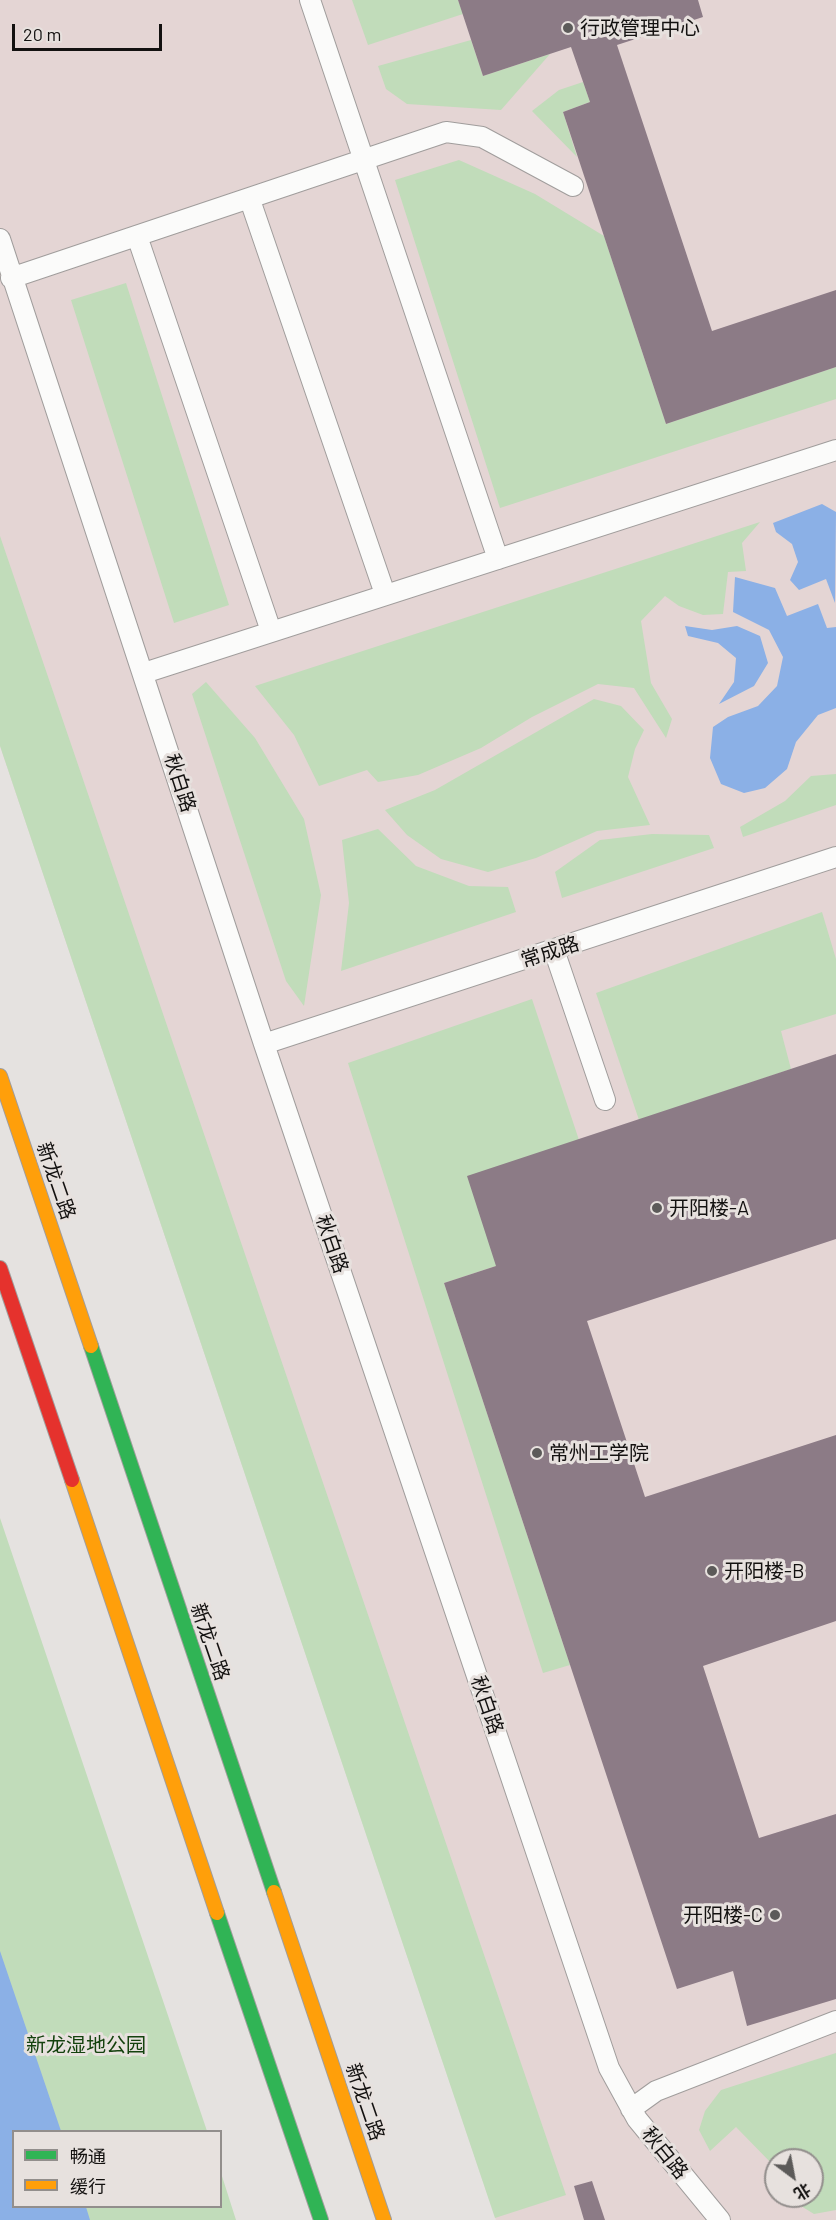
<!DOCTYPE html>
<meta charset="utf-8">
<style>
body{margin:0}
#map{position:relative;width:836px;height:2220px;overflow:hidden;background:#e5e2e0;font-family:Barlow,"Noto Sans SC",sans-serif}
canvas{display:block}
.legend{position:absolute;left:12px;top:2130px;width:210px;height:78px;box-sizing:border-box;background:#e7e1de;border:2px solid #928e8c;margin:0;padding:8px 10px;list-style:none;font-size:18px;color:#131110}
.legend li{display:flex;align-items:center;gap:12px;height:30px}
.legend b{width:30px;border:2px solid #928e8c}
.north{position:absolute;left:764px;top:2148px;width:60px;height:60px;box-sizing:border-box;background:#e7e1de;border:2px solid #928e8c;border-radius:50%;rotate:148deg;font-size:16px;font-weight:700;line-height:24px;text-align:center;color:#131110}
.north::after{content:'';display:block;margin:auto;width:21px;height:27px;background:#5c5a59;clip-path:polygon(50% 0,100% 100%,50% 72%,0 100%)}
.scale{position:absolute;left:12px;top:24px;width:150px;height:27px;box-sizing:border-box;border:3px solid #131110;border-top:0;padding-left:8px;font-size:18px;line-height:21px;white-space:nowrap;color:#131110;-webkit-text-stroke:4px #e7e1de;paint-order:stroke}
</style>
<div id="map">
<canvas width="836" height="2220"></canvas>
<ul class="legend">
<li><b style="height:8px;background:#30b455"></b>畅通</li>
<li><b style="height:8px;background:#ff9f0a"></b>缓行</li>
</ul>
<div class="north">北</div>
<div class="scale">20 m</div>
</div>
<script>
const context = document.querySelector('canvas').getContext('2d');
context.lineJoin = 'round';
function fillPath(path, color) { context.fillStyle = color; context.fill(path, 'evenodd'); }
const toPath = rows => new Path2D(rows.map(r => 'M' + r).join(''));
function trace(path, color, width, dash) { context.strokeStyle = color; context.lineWidth = width; context.lineCap = dash ? 'butt' : 'round'; context.setLineDash(dash || []); context.stroke(path); }
function drawText(font, color, halo, rows, align = 'center') {
  context.font = font + ' Barlow,"Noto Sans SC",sans-serif'; context.lineWidth = 6; context.setLineDash([]); context.textBaseline = 'middle'; context.strokeStyle = halo; context.fillStyle = color; for (const [text, x, y, turn = 0] of rows) {
    context.save(); context.translate(x, y); context.rotate((+turn || 0) * Math.PI / 180); context.textAlign = isNaN(turn) ? turn : align; if (halo) context.strokeText(text, 0, 0); context.fillText(text, 0, 0); context.restore();
  }
}
const education = toPath([
 [0,0,836,0,836,2220,496,2220,0,746],
 [776,2160,812,2160,812,2196,776,2196]
]);
const green = toPath([
 [352,0,458,0,463,14,368,45],
 [471,40,483,76,550,54,501,110,407,104,386,89,378,66],
 [583,82,590,102,563,112,577,157,532,111,559,90],
 [459,160,535,194,604,236,666,424,836,367,836,399,500,508,395,180],
 [126,283,229,605,174,623,71,300],
 [760,522,742,543,746,571,728,572,723,614,703,615,679,606,665,596,641,621,651,683,672,719,666,738,634,688,598,684,532,717,481,748,418,775,378,782,367,770,319,786,294,735,255,686],
 [0,536,566,2195,495,2218,0,746],
 [206,682,255,738,304,819,321,895,304,1006,286,981,192,694],
 [594,699,621,706,644,730,635,749,628,777,650,825,597,831,536,858,488,872,441,859,407,835,385,810,435,790],
 [836,774,836,805,743,837,740,827,785,801,811,776],
 [378,829,416,866,469,886,508,887,516,912,341,971,349,903,342,840],
 [652,834,709,835,714,848,562,898,555,872,600,840],
 [822,912,836,959,836,1014,781,1031,791,1069,639,1120,596,993],
 [532,999,579,1140,496,1266,444,1283,570,1665,543,1673,348,1063],
 [0,1518,207,2131,14,2132,14,2206,220,2206,221,2173,236,2220,0,2220],
 [836,2053,836,2210,814,2214,788,2198,812,2196,812,2160,776,2160,776,2168,736,2127,710,2151,699,2130,705,2111,721,2090]
]);
const water = toPath([
 [822,504,836,512,835,603,826,579,799,590,790,580,798,562,792,544,776,532,773,523],
 [735,577,775,588,787,616,818,604,827,628,836,627,836,708,818,715,796,742,787,769,765,788,744,793,721,784,710,758,713,727,728,717,758,706,777,686,783,657,769,630,733,612],
 [685,626,712,630,737,626,760,636,768,663,754,686,719,704,734,682,736,658,718,643,688,636],
 [0,1951,61,2131,14,2132,14,2206,86,2207,90,2220,0,2220]
]);
const building = toPath([
 [458,0,698,0,703,17,617,45,712,331,836,290,836,367,666,424,563,112,590,102,571,47,483,76],
 [836,1054,836,1239,587,1321,645,1497,836,1435,836,1621,703,1666,759,1838,836,1814,836,1999,747,2026,733,1971,677,1989,444,1283,496,1266,467,1176],
 [592,2181,605,2220,584,2220,574,2186]
]);
const lane = toPath([
 [310,0,498,559],
 [250,200,385,594],
 [137,236,271,631],
 [0,239,264,1044,609,2068,637,2119,720,2220],
 [11,278,446,132,482,137,573,186],
 [144,673,836,450],
 [554,950,605,1100],
 [264,1044,836,857],
 [631,2109,656,2091,836,2021]
]);
const fast = toPath([
 [91,1346,274,1892],
 [217,1913,321,2220]
]);
const slow = toPath([
 [0,1076,91,1346],
 [72,1480,217,1913],
 [274,1892,384,2220]
]);
const jam = toPath([
 [0,1268,72,1480]
]);
const markers = [
 [568,28,6,"#5c5a59"],
 [657,1208,6,"#5c5a59"],
 [537,1453,6,"#5c5a59"],
 [712,1571,6,"#5c5a59"],
 [775,1915,6,"#5c5a59"]
];
const poiNames = [
 ["行政管理中心",580,28],
 ["开阳楼-A",669,1208],
 ["常州工学院",549,1453],
 ["开阳楼-B",724,1571],
 ["开阳楼-C",763,1915,"right"]
];
const streetNames = [
 ["秋白路",180,783,72],
 ["常成路",550,952,-18],
 ["新龙二路",56,1181,71],
 ["秋白路",332,1244,71],
 ["新龙二路",210,1642,71],
 ["秋白路",487,1705,71],
 ["新龙二路",365,2102,71],
 ["秋白路",665,2153,51]
];
const parkNames = [
 ["新龙湿地公园",86,2045]
];
fillPath(education, '#e4d5d4');
fillPath(green, '#c1dcba');
fillPath(water, '#8bb0e6');
fillPath(building, '#8c7b86');
trace(lane, '#a09d9c', 22);
trace(fast, '#a09d9c', 16);
trace(slow, '#a09d9c', 16);
trace(jam, '#a09d9c', 16);
trace(lane, '#fbfbfa', 20);
trace(fast, '#30b455', 14);
trace(slow, '#ff9f0a', 14);
trace(jam, '#e5322d', 14);
for (const [x, y, r, color] of markers) { const dot = new Path2D(); dot.arc(x, y, r, 0, 2 * Math.PI); context.fillStyle = color; context.fill(dot); trace(dot, '#e7e1de', 2); }
drawText('20px', '#131110', '#e7e1de', poiNames, 'left');
drawText('20px', '#131110', '#e7e1de', streetNames);
drawText('20px', '#14420e', '#e7e1de', parkNames);
</script>
